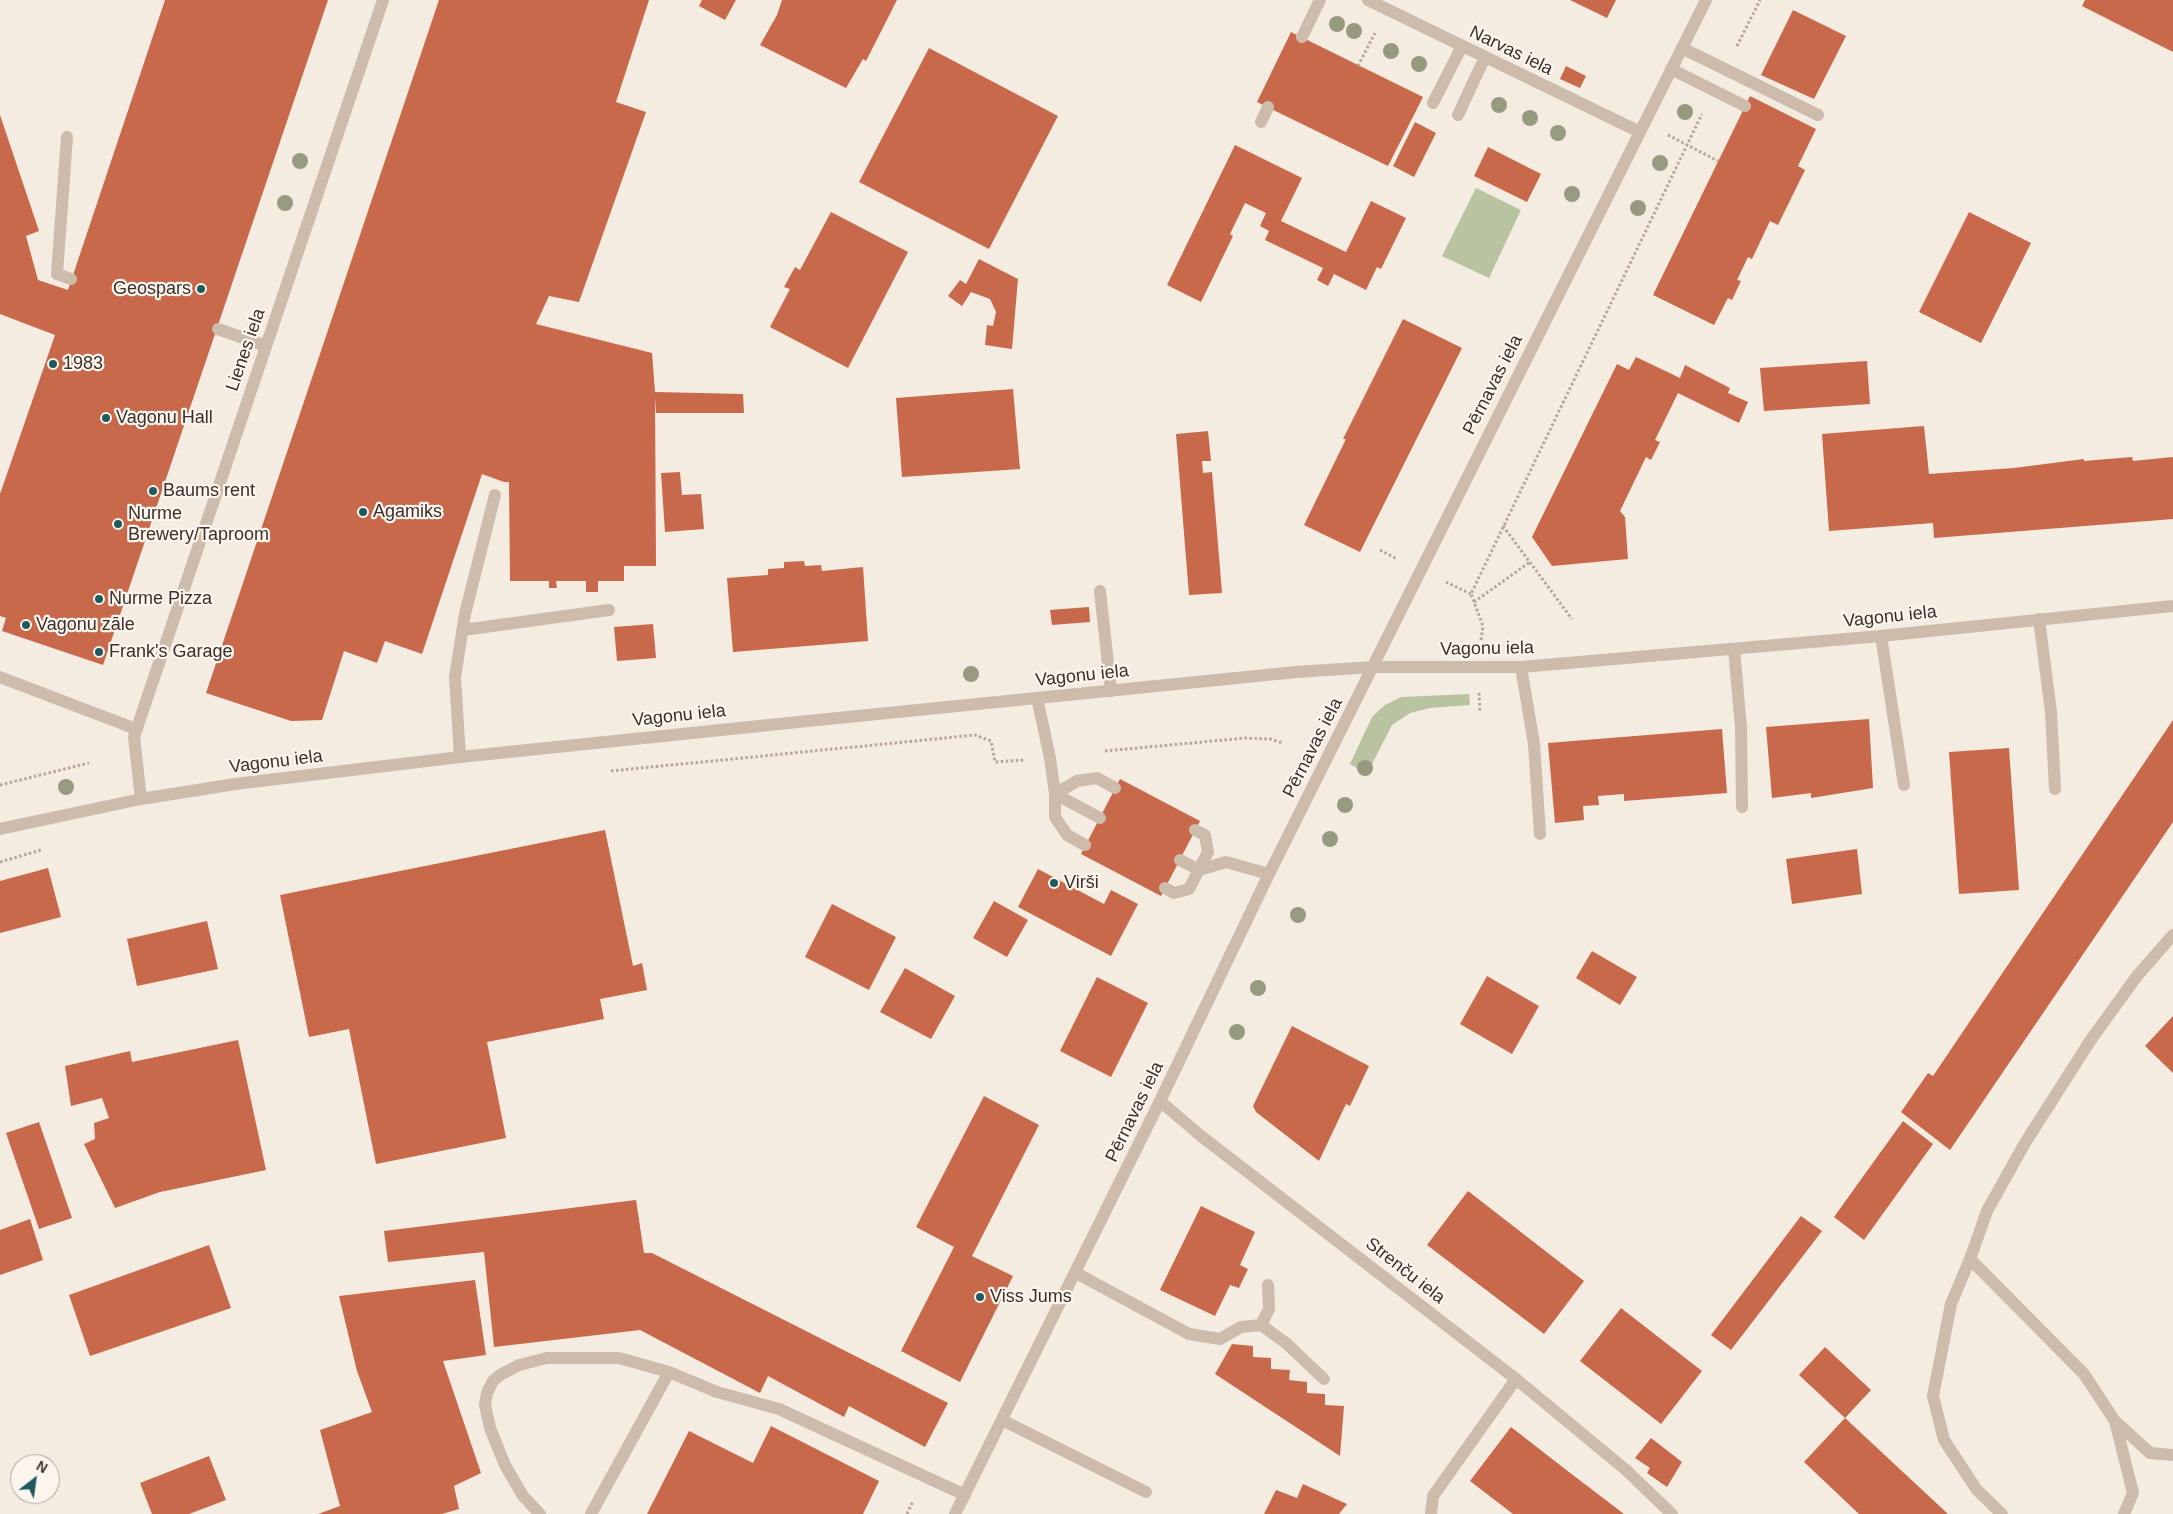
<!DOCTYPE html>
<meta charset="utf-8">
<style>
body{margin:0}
#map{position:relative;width:2173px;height:1514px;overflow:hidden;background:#f4ebe1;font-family:Helvetica,sans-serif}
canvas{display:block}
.north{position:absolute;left:10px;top:1454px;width:50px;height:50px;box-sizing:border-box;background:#fbf5ee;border:1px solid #aea6a0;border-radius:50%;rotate:30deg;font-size:14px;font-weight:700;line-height:20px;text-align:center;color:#3b302b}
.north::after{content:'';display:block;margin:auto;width:18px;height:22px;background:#1f5a5e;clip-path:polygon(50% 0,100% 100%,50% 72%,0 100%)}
</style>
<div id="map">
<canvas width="2173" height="1514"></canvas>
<div class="north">N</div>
</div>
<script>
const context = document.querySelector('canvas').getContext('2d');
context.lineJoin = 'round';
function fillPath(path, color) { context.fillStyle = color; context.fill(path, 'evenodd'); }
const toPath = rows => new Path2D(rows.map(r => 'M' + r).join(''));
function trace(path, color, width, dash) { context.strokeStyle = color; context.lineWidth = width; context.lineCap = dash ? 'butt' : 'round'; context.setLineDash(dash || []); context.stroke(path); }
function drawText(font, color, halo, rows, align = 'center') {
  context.font = font + ' Helvetica,sans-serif'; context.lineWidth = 4.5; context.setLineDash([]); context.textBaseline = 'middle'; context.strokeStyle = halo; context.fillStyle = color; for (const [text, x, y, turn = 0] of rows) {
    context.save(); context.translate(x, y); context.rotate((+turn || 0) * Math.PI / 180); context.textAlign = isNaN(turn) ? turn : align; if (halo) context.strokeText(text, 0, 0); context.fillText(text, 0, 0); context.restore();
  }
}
const green = toPath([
 [1476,188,1521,210,1489,278,1442,256],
 [1469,694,1470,705,1430,708,1410,713,1392,725,1367,774,1350,764,1372,717,1385,705,1401,697]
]);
const building = toPath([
 [165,0,328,0,103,665,2,631,6,618,0,616,0,494,55,335,0,314,0,115,39,231,26,236,38,280,68,290],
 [439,0,649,0,616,102,646,112,579,302,549,296,536,324,652,353,655,392,743,394,744,413,656,413,655,397,656,566,624,566,624,581,598,581,598,592,586,592,586,581,556,581,557,588,549,588,549,581,510,581,509,482,504,482,482,474,422,654,385,641,377,663,344,651,322,720,291,721,206,693],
 [702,0,736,0,725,20,699,6],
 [782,0,897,0,866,61,863,59,846,88,760,45,777,15],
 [1570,0,1616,0,1607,18],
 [2085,0,2173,0,2173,52,2082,6],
 [1793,10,1846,36,1814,99,1761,75],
 [1291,32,1423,97,1388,166,1257,102],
 [929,48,1058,116,989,249,859,182],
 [1566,66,1586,76,1580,88,1560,79],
 [1750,96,1816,129,1798,166,1805,170,1778,225,1770,221,1752,259,1748,257,1737,280,1741,281,1732,300,1728,298,1714,325,1653,295],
 [1415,122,1436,133,1414,177,1393,166],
 [1235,145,1302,178,1281,221,1346,252,1371,201,1406,218,1381,269,1377,267,1366,290,1334,274,1328,286,1317,280,1323,268,1265,240,1269,231,1260,226,1266,213,1245,203,1230,234,1233,236,1201,302,1167,285],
 [1488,147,1541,174,1527,202,1474,176],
 [831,212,908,252,848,368,770,327,790,289,784,287,795,267,800,270],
 [1969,212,2031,243,1981,343,1919,312],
 [979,259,1018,279,1012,349,985,345,987,325,993,326,996,312,990,299,971,292,962,306,948,296,960,280,966,284],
 [1403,319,1462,348,1360,552,1304,525,1346,439,1343,439],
 [1636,357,1680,378,1685,365,1730,388,1728,393,1748,402,1739,423,1678,393,1655,440,1660,442,1651,460,1646,457,1620,511,1625,517,1628,559,1552,566,1532,537,1617,364,1629,370],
 [1867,361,1870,404,1764,411,1760,368],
 [1013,389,1020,469,902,477,896,398],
 [1924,426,1929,474,2014,468,2084,459,2084,461,2132,457,2133,461,2173,457,2173,519,1934,538,1933,523,1829,531,1822,434],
 [1208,431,1211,461,1202,461,1203,473,1212,472,1222,593,1189,595,1176,434],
 [680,472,682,495,701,494,704,529,665,532,661,473],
 [804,561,805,566,821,565,822,571,863,567,868,641,733,652,727,578,768,575,768,569,784,568,784,562],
 [1089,607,1090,622,1052,625,1050,610],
 [653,624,656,658,617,661,614,627],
 [1869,719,1873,788,1811,798,1811,793,1772,798,1766,727],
 [2173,720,2173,822,1950,1150,1901,1112,1928,1073,1933,1076],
 [1722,729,1727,793,1624,801,1624,794,1598,796,1599,805,1583,806,1584,820,1555,823,1548,743],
 [2009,748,2019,890,1959,894,1949,752],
 [1120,779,1200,821,1161,896,1081,854],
 [605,830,633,966,642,963,647,990,600,999,604,1019,487,1042,506,1138,376,1164,349,1029,309,1037,280,895],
 [1857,849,1862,894,1792,904,1786,859],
 [48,868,61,917,0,933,0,881],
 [1038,869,1104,904,1111,890,1138,904,1111,956,1018,907],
 [994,901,1028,920,1007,957,973,938],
 [832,904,896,937,869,990,805,957],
 [207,921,218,969,137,986,127,939],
 [1592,951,1637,977,1620,1005,1576,978],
 [905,968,955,996,931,1039,880,1012],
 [1487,976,1539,1006,1512,1054,1460,1024],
 [1097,977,1148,1003,1111,1077,1060,1051],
 [2173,1016,2173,1073,2145,1046],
 [1292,1026,1369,1066,1350,1106,1346,1104,1319,1161,1256,1112,1253,1106],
 [238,1040,266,1170,160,1192,115,1208,84,1144,95,1139,94,1123,109,1118,102,1098,71,1106,65,1066,130,1051,132,1062],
 [984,1096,1039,1125,972,1256,1013,1276,960,1382,901,1351,954,1247,916,1227],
 [1903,1121,1933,1144,1864,1240,1834,1217],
 [39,1122,72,1218,39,1229,6,1133],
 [1468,1191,1584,1281,1544,1334,1427,1245],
 [636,1200,644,1253,652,1253,948,1403,925,1447,849,1406,844,1417,768,1376,760,1393,640,1330,494,1347,484,1252,388,1262,384,1231],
 [1201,1206,1255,1232,1240,1265,1248,1269,1239,1288,1230,1285,1215,1316,1160,1290],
 [1801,1216,1822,1231,1731,1350,1711,1335],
 [30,1219,43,1260,0,1275,0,1230],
 [209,1245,231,1308,90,1356,69,1295],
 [475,1280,486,1355,443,1361,481,1473,454,1486,459,1509,442,1514,318,1514,340,1506,320,1430,372,1412,357,1371,339,1296],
 [1621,1308,1702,1371,1661,1424,1580,1361],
 [1232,1344,1253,1346,1253,1357,1271,1358,1271,1369,1290,1370,1289,1380,1307,1382,1307,1393,1325,1394,1325,1405,1344,1406,1340,1456,1215,1374],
 [1825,1347,1871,1390,1845,1418,1799,1375],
 [1845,1418,1948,1514,1859,1514,1804,1462],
 [771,1426,879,1481,863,1514,647,1514,689,1431,753,1463],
 [1511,1427,1565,1469,1624,1514,1513,1514,1470,1481],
 [1651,1438,1682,1462,1667,1487,1647,1473,1650,1468,1635,1458],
 [209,1456,226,1500,189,1514,152,1514,140,1483],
 [1303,1484,1347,1504,1339,1514,1264,1514,1276,1490,1297,1498]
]);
const path = toPath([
 [1737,46,1760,0],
 [1358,66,1375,33],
 [1668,135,1718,161],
 [1503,526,1572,619],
 [1380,550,1397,559],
 [1446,582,1471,594],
 [1474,602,1530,562],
 [1481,640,1483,626,1471,594,1702,114],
 [1479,693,1480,713],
 [1105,751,1245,738,1270,739,1283,743],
 [611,771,975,735,991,741,995,762,1024,760],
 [0,785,89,763],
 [0,862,41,850],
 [907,1514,913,1501]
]);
const lane = toPath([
 [1302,37,1320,0],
 [1682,48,1818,115],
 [1671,69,1745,106],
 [1433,103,1462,46],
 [1458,115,1485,57],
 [1261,122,1268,107],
 [67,137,57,274,71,279],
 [218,329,266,346],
 [1100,591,1111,691],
 [2039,619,2051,712,2055,789],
 [463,630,609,610],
 [1881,636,1904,785],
 [1734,649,1741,728,1742,807],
 [1521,667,1534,744,1540,834],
 [0,677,136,729],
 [1037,698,1050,758,1055,794,1100,818],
 [460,757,455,677,465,614,495,495],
 [1085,845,1067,835,1055,817,1055,794,1077,781,1097,778,1115,788],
 [1180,860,1199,870,1226,862,1269,874],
 [1165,888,1174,893,1189,889,1208,852,1205,835,1195,830],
 [1970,1259,2084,1374,2115,1421,2133,1493,2124,1514],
 [1076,1273,1189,1334,1220,1339,1241,1327,1261,1325,1286,1343,1324,1379],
 [1261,1325,1269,1309,1268,1285],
 [1002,1420,1146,1492],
 [2115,1421,2150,1453,2173,1455],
 [1626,1470,1672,1514],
 [540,1514,523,1496,505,1465,490,1428,485,1405,487,1393,493,1381,500,1375,519,1365,547,1358,619,1358,669,1372,717,1392,779,1409,965,1495],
 [591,1514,669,1372],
 [1431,1514,1433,1496,1516,1379],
 [2002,1514,1977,1490,1944,1440,1933,1396,1951,1304,1970,1259,1987,1211,2025,1143,2090,1041,2137,976,2173,935]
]);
const street = toPath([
 [1368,0,1640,132],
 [141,799,134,737,383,0],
 [0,829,141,799,235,784,460,757,808,721,1296,672,1373,667,1521,667,1881,636,2173,606],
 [1160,1101,1201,1136,1516,1379,1626,1470],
 [955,1514,1160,1101,1269,874,1706,0]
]);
const trees = [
 [1337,24],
 [1354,31],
 [1391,51],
 [1419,64],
 [1499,105],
 [1685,112],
 [1530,118],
 [1558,133],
 [300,161],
 [1660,163],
 [1572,194],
 [285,203],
 [1638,208],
 [971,674],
 [1365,768],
 [66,787],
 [1345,805],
 [1330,839],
 [1298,915],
 [1258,988],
 [1237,1032]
];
const markers = [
 [201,289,5,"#1f5a5e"],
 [53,364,5,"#1f5a5e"],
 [106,418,5,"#1f5a5e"],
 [153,491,5,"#1f5a5e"],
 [363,512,5,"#1f5a5e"],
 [118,524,5,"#1f5a5e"],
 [99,599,5,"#1f5a5e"],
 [26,625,5,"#1f5a5e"],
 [99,652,5,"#1f5a5e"],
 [1054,883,5,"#1f5a5e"],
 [980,1297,5,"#1f5a5e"]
];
const streetNames = [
 ["Narvas iela",1511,51,26],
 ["Lienes iela",246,350,-71],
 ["Pērnavas iela",1493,385,-63],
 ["Vagonu iela",1890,617,-6],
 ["Vagonu iela",1487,649,-1],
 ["Vagonu iela",1082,676,-6],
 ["Vagonu iela",679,716,-6],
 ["Pērnavas iela",1313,748,-63],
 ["Vagonu iela",276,762,-7],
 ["Pērnavas iela",1135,1112,-64],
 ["Strenču iela",1405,1271,38]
];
const poiNames = [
 ["Geospars",191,289,"right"],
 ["1983",63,364],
 ["Vagonu Hall",116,418],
 ["Baums rent",163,491],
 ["Agamiks",373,512],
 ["Nurme",128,514],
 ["Brewery/Taproom",128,535],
 ["Nurme Pizza",109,599],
 ["Vagonu zāle",36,625],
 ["Frank's Garage",109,652],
 ["Virši",1064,883],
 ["Viss Jums",990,1297]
];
fillPath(green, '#b8c4a0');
fillPath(building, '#c8694b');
trace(path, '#b9a596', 3, [2.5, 2.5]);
trace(lane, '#cdbbac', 12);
trace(street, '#cdbbac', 12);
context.fillStyle = '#969b7f';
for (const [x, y] of trees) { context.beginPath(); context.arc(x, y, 8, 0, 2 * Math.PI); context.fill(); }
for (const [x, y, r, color] of markers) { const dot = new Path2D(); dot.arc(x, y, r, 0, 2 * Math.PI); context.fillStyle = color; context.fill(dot); trace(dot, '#fbf5ee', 2); }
drawText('18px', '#3b302b', '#fbf5ee', streetNames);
drawText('18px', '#3b302b', '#fbf5ee', poiNames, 'left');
</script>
